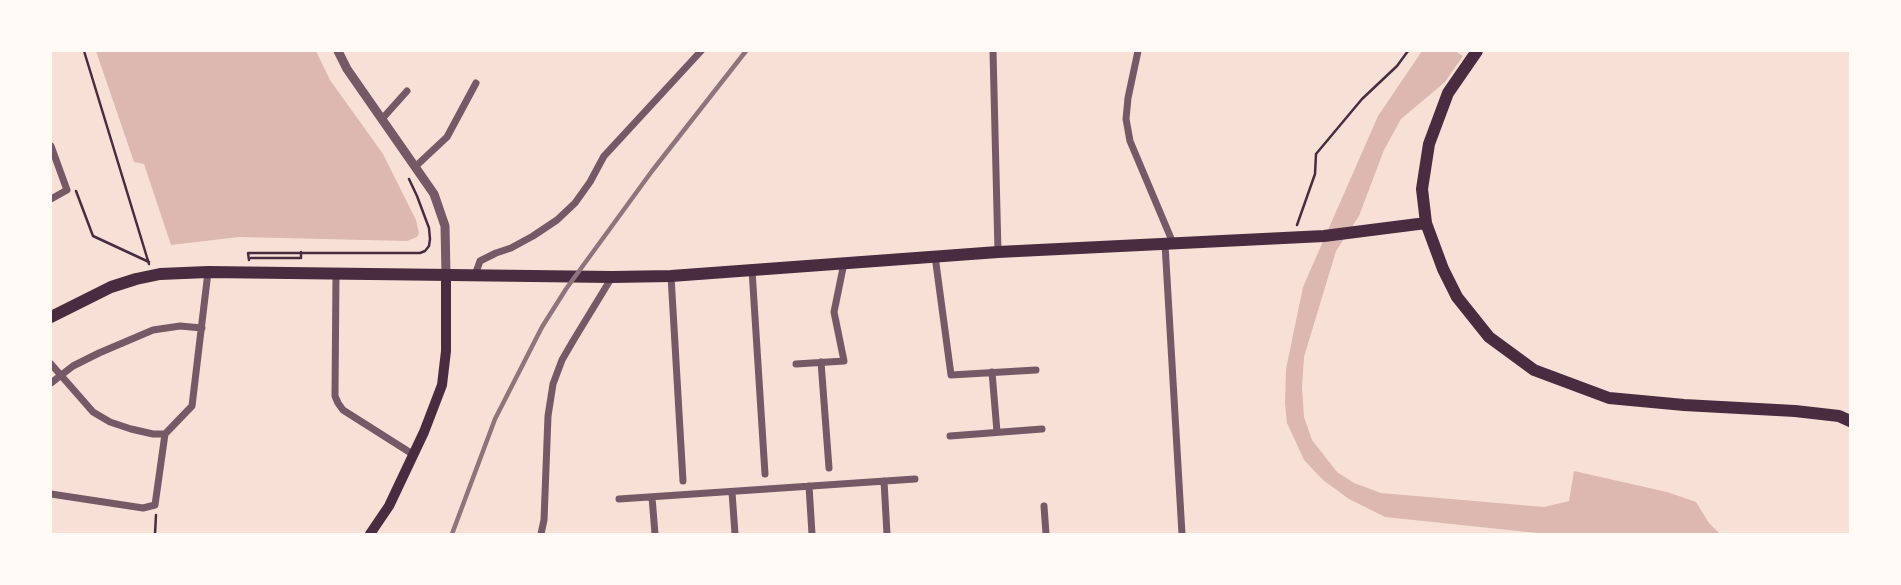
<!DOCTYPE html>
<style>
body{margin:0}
#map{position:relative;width:1901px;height:585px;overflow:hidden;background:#f7e1d7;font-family:"Space Grotesk",sans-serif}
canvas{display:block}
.frame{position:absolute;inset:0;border:52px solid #fffaf5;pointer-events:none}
</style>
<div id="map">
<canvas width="1901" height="585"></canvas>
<div class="frame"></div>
</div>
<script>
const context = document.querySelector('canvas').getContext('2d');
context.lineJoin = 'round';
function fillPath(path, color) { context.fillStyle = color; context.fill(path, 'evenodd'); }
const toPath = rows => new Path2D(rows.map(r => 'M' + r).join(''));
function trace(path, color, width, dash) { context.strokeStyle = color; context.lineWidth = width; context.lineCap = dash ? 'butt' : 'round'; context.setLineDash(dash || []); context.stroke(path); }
const water = toPath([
 [96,51,316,51,330,80,383,154,416,220,419,233,417,237,407,241,239,237,171,245,144,164,134,162],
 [1422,51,1455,51,1463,56,1445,82,1401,119,1384,150,1359,216,1336,251,1304,357,1302,387,1304,417,1312,440,1337,472,1354,483,1381,493,1544,507,1569,501,1574,471,1667,492,1696,502,1709,523,1720,534,1547,534,1385,517,1349,499,1323,480,1304,460,1287,423,1285,404,1286,369,1303,287,1378,116]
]);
const path = toPath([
 [84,51,149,264],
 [76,191,93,236,149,262],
 [1297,225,1315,174,1316,154,1362,99,1397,66,1408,51],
 [251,258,301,258,301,252],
 [249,260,248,253,420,253,425,251,429,246,430,239,429,228,417,196,409,179],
 [155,534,156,515]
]);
const minor = toPath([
 [993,51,998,252],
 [1138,51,1128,98,1126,119,1130,141,1173,243],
 [382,119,407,91],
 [51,146,67,190,51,199],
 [416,166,447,137,476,83],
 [1165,244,1182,534],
 [935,256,951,375,1036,370],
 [752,270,765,474],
 [336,273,335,396,338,403,343,410,414,455],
 [475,275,480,261,496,253,511,248,533,236,557,220,575,203,590,182,604,156,701,51],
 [671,276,683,481],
 [821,362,829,468],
 [51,364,93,412,110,422,131,429,153,434,165,434],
 [796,364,844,361,834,312,844,263],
 [992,372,997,432],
 [51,383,73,366,99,353,153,330,180,326,202,328],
 [950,436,1042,429],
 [884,481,887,534],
 [809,486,812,534],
 [732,492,735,534],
 [51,494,143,508,155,505,165,434,192,406,208,272],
 [652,497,655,534],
 [619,499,915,479],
 [1044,506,1046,534],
 [541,534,544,520,548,416,553,384,562,360,573,341,612,277]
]);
const tertiary = toPath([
 [338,51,347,69,434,194,445,226,446,274]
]);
const secondary = toPath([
 [370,534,389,506,424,432,442,385,446,351,446,274]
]);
const primary = toPath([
 [1477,51,1448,93,1429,144,1422,189,1426,223,1443,269,1457,297,1489,337,1534,370,1609,398,1684,405,1795,411,1839,416,1850,421],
 [51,317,111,287,136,279,160,274,208,272,612,277,671,276,998,252,1324,236,1426,223]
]);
const rail = toPath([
 [452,534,495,419,542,327,566,289,652,171,746,51]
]);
fillPath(water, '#dcb8b0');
trace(path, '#4a2c40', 2.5);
trace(minor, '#755966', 7);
trace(tertiary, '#755966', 9);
trace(secondary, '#4a2c40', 10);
trace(primary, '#4a2c40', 12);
trace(rail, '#8f747c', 4.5);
</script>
